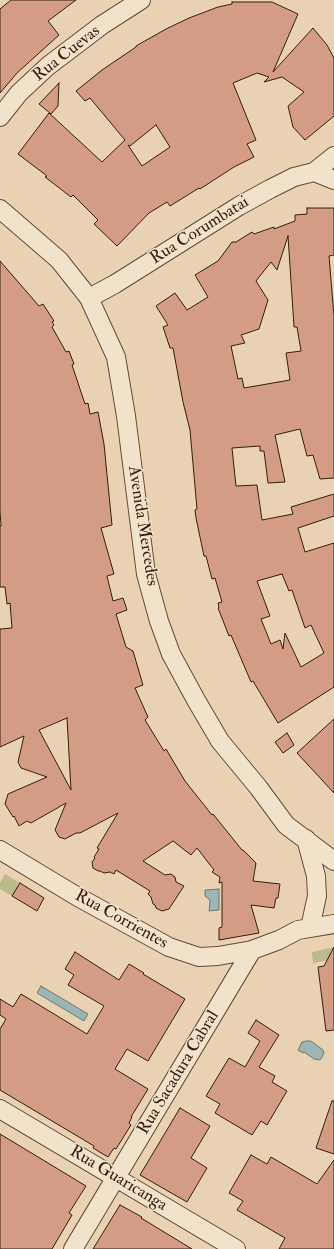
<!DOCTYPE html>
<style>
body{margin:0}
canvas{display:block;background:#e9d2b1}
</style>
<canvas width="334" height="1249"></canvas>
<script>
const context = document.querySelector('canvas').getContext('2d');
context.lineJoin = 'round';
function fillPath(path, color) { context.fillStyle = color; context.fill(path, 'evenodd'); }
const toPath = rows => new Path2D(rows.map(r => 'M' + r).join(''));
function trace(path, color, width, dash) { context.strokeStyle = color; context.lineWidth = width; context.lineCap = dash ? 'butt' : 'round'; context.setLineDash(dash || []); context.stroke(path); }
function drawText(font, color, halo, rows, align = 'center') {
  context.font = font + ' "IM FELL Double Pica",serif'; context.lineWidth = 3; context.setLineDash([]); context.textBaseline = 'middle'; context.strokeStyle = halo; context.fillStyle = color; for (const [text, x, y, turn = 0] of rows) {
    context.save(); context.translate(x, y); context.rotate((+turn || 0) * Math.PI / 180); context.textAlign = isNaN(turn) ? turn : align; if (halo) context.strokeText(text, 0, 0); context.fillText(text, 0, 0); context.restore();
  }
}
const green = toPath([
 [5,874,20,883,12,896,0,889,0,883],
 [334,947,334,959,313,963,312,952]
]);
const water = toPath([
 [219,889,219,910,209,911,210,900,205,896,205,890,219,889],
 [41,986,88,1014,84,1021,37,993,41,986],
 [307,1041,311,1041,323,1050,324,1053,321,1059,319,1060,314,1059,304,1052,303,1053,298,1050,302,1042,307,1041]
]);
const building = toPath([
 [11,0,76,0,48,21,59,35,17,73,0,93,0,9,11,0],
 [232,2,272,2,298,14,273,72,313,28,327,45,334,58,334,116,305,140,293,127,288,106,304,92,282,77,264,82,269,77,257,73,233,83,256,140,247,144,254,157,234,167,200,189,199,188,170,206,167,202,149,213,117,246,94,224,98,220,73,195,71,197,45,177,47,176,18,154,49,113,102,162,125,140,90,98,85,101,76,91,102,70,136,47,136,46,166,29,189,18,218,7,232,4,232,2],
 [156,125,170,147,142,166,128,145,130,146,156,125],
 [59,83,58,106,51,114,39,104,59,83],
 [307,208,334,208,334,255,329,256,334,316,334,478,320,479,313,455,307,456,300,429,275,435,285,482,268,483,264,451,260,451,260,446,232,448,236,486,257,485,262,520,293,514,291,507,334,494,334,516,298,528,305,552,334,543,334,687,278,723,253,681,251,682,231,635,229,636,218,608,219,607,218,603,222,602,215,578,212,579,206,556,204,556,196,518,195,510,197,509,190,430,183,402,173,348,170,348,163,327,168,325,156,306,175,293,187,310,208,297,195,275,218,261,232,242,236,242,252,232,254,234,274,227,274,229,295,221,295,215,307,214,307,208],
 [288,236,294,327,297,327,301,351,286,353,290,380,244,388,242,378,238,379,231,346,245,343,241,335,259,329,268,300,256,281,271,262,277,270,288,236],
 [282,574,289,591,292,590,305,628,311,625,324,653,301,667,285,633,283,649,280,640,271,644,261,619,270,616,257,581,282,574],
 [0,261,39,306,43,304,54,321,52,322,54,325,52,327,66,352,69,351,74,364,72,365,85,404,88,403,90,414,98,412,104,444,112,525,101,528,114,574,107,576,113,601,123,598,127,610,116,614,126,647,133,651,143,685,135,688,148,717,145,720,164,751,166,749,185,781,212,815,213,814,242,850,243,850,256,863,253,881,280,884,278,898,276,898,274,908,251,905,259,933,219,940,219,928,222,927,222,882,219,883,220,877,212,872,214,870,197,848,191,855,173,841,143,861,165,875,171,874,175,877,176,882,184,886,169,909,162,911,156,908,155,905,153,904,151,897,148,894,150,891,116,870,114,874,110,872,104,873,100,871,98,871,93,868,92,862,95,858,94,857,99,849,97,848,118,813,80,833,76,833,65,839,59,837,55,830,66,803,31,823,27,821,19,826,14,816,13,817,5,804,8,794,47,777,21,768,18,762,24,736,0,747,0,629,12,628,10,603,7,604,5,587,0,587,0,526,1,526,0,511,0,261],
 [67,718,71,790,39,730,67,718],
 [334,719,334,793,297,753,334,719],
 [287,733,294,745,283,753,275,742,287,733],
 [20,883,44,898,37,911,12,896,20,883],
 [334,947,334,1030,326,1031,318,967,324,966,334,947],
 [75,952,119,980,129,964,144,973,143,974,185,999,148,1061,127,1049,115,1069,148,1089,131,1117,132,1117,129,1123,131,1125,116,1149,114,1148,108,1157,93,1148,94,1146,0,1090,0,1029,6,1019,0,1015,0,999,13,1007,21,994,87,1034,104,1006,68,985,74,975,65,969,75,952],
 [256,1020,279,1035,259,1067,275,1076,272,1082,287,1091,267,1125,261,1121,252,1135,215,1113,220,1104,206,1096,229,1058,245,1067,260,1041,248,1033,256,1020],
 [332,1101,334,1101,334,1154,316,1148,332,1101],
 [180,1108,210,1126,191,1158,207,1168,187,1202,140,1175,180,1108],
 [0,1134,86,1186,69,1213,72,1215,52,1249,0,1249,0,1134],
 [251,1155,267,1164,271,1157,317,1184,334,1160,334,1249,279,1249,285,1238,237,1210,243,1201,229,1193,251,1155],
 [120,1205,142,1217,141,1218,192,1249,93,1249,120,1205]
]);
const street = toPath([
 [0,117,19,93,48,66,102,25,141,0],
 [314,172,334,180],
 [0,209,59,260,89,298,116,357,126,416,146,574,159,621,171,654,196,700,220,741,258,787,286,825,334,861],
 [89,298,115,284,239,206,270,189,294,177,314,172,334,156],
 [306,839,316,876,317,896,310,928],
 [0,850,78,897,169,947,199,957,218,956,252,950,279,940,298,930,334,924],
 [0,1109,236,1249],
 [73,1249,252,950]
]);
const streetNames = [
 ["Rua Cuevas",67,54,-38],
 ["Rua Corumbatai",200,231,-32],
 ["Avenida Mercedes",142,526,81],
 ["Rua Corrientes",121,920,29],
 ["Rua Sacadura Cabral",179,1073,-59],
 ["Rua Guaricanga",118,1179,31]
];
fillPath(green, '#bbba88');
fillPath(water, '#9ab6b4');
trace(water, '#727973', 1);
fillPath(building, '#d49c83');
trace(building, '#371e11', 1);
trace(street, '#644b39', 20);
trace(street, '#f1e2cc', 18);
drawText('17px', '#371e11', '#f1e2cc', streetNames);
</script>
